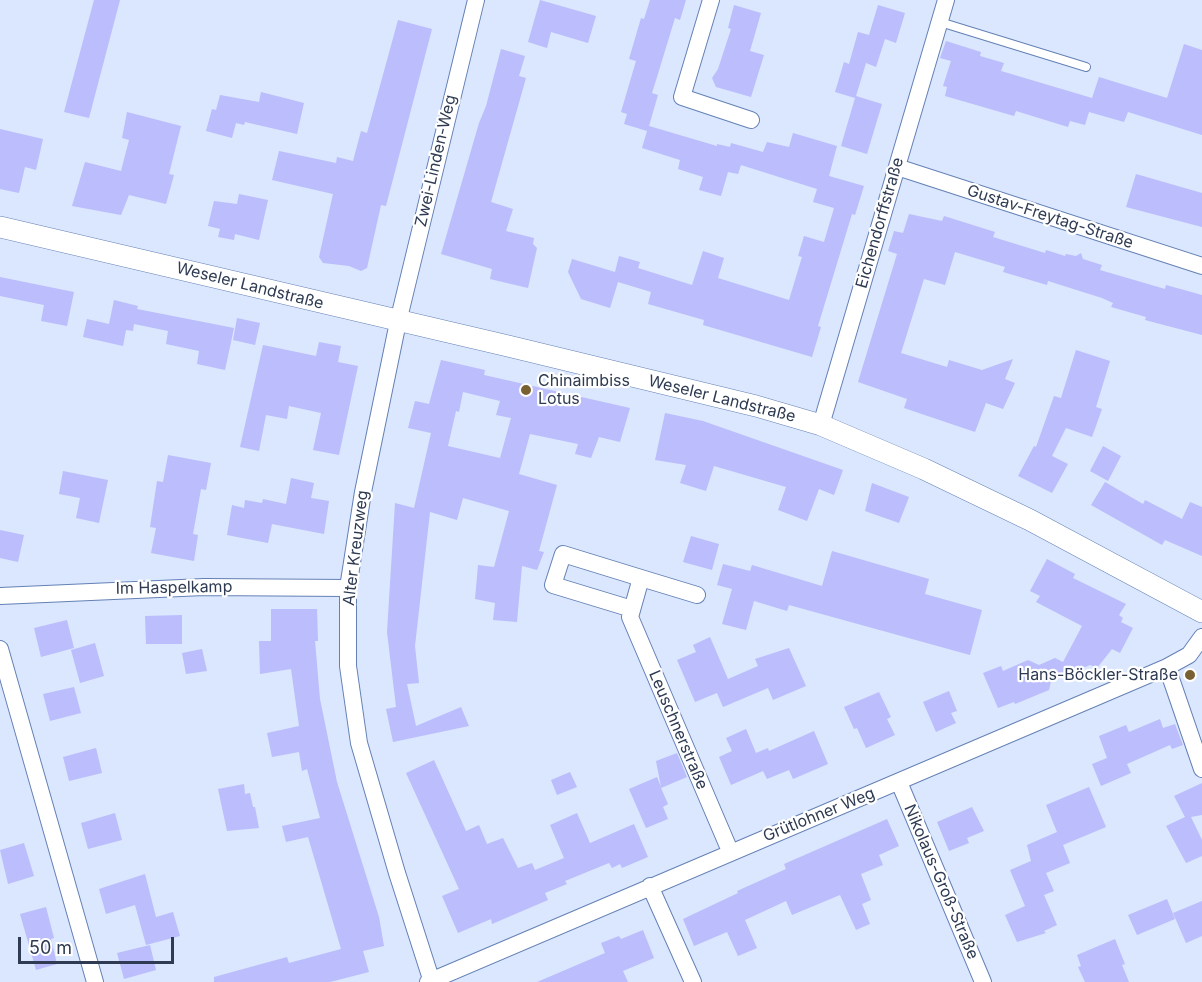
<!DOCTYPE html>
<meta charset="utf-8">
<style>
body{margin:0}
#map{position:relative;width:1202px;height:982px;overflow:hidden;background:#dae7fe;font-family:Inter,sans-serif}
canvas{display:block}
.scale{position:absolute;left:18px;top:937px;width:156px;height:27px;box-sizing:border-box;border:3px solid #2e3b52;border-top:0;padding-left:8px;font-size:18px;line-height:21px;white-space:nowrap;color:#2e3b52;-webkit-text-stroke:4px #fff;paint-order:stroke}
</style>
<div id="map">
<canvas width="1202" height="982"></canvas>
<div class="scale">50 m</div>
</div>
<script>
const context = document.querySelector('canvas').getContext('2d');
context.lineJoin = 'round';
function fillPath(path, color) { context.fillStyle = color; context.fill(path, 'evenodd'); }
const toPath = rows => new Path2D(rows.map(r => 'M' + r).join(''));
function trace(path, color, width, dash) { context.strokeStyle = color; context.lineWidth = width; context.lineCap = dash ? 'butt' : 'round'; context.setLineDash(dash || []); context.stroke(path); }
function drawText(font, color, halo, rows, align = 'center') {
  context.font = font + ' Inter,sans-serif'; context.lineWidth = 4.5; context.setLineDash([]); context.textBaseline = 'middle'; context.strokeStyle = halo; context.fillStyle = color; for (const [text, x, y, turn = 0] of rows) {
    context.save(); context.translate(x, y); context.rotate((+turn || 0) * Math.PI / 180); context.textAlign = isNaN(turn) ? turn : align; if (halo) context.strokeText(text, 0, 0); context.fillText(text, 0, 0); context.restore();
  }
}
const building = toPath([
 [94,0,120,0,89,118,64,112],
 [540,0,596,16,588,43,551,32,547,48,528,42],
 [650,0,686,0,680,20,675,18,657,77,652,93,658,95,649,126,717,146,717,144,730,147,731,143,763,152,767,142,789,147,793,133,837,146,829,176,864,186,855,215,852,214,818,326,821,327,812,357,703,325,704,320,648,304,651,292,618,282,610,308,581,299,568,272,572,259,615,272,619,256,640,262,638,268,692,285,703,251,724,258,718,278,789,300,802,257,798,256,804,236,824,242,834,208,813,202,817,189,741,165,738,174,728,172,721,196,699,190,703,177,678,169,680,160,642,148,647,131,624,124,627,114,621,112,636,61,629,59,641,18,644,19],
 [734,5,761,13,750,51,764,55,751,97,716,87,712,78,718,69,731,29,728,28],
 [878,5,905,13,896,43,885,39,876,67,866,63,856,96,882,104,867,154,841,146,855,98,835,92,844,62,849,64,858,32,869,35],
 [398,20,432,29,386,206,381,205,367,268,361,271,349,266,323,263,319,257,333,194,272,180,279,151,336,163,337,157,353,161,361,131,367,133],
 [946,41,981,52,980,56,1004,63,1001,71,1092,98,1099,77,1167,98,1184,44,1202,50,1202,135,1128,112,1124,122,1089,112,1085,125,1070,121,1068,127,1016,111,1014,116,945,96,947,87,943,86,951,61,940,58],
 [501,49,525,56,519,76,526,78,491,202,513,209,506,231,534,238,533,244,537,248,528,288,490,279,492,269,441,254,479,123,486,106],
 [261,92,304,103,297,134,245,122,244,125,236,123,232,138,206,131,212,109,216,110,220,95,259,102],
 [127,112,181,126,169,174,174,175,166,204,129,195,121,215,72,206,85,162,121,171,129,140,122,138],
 [0,129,43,139,36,170,25,167,19,193,0,189],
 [1136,174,1202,193,1202,227,1126,207],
 [239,194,268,200,259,240,235,234,234,240,218,237,220,229,208,226,214,201,237,204],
 [909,214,942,221,944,216,995,232,993,237,1045,253,1046,250,1065,256,1066,254,1076,256,1081,253,1083,259,1102,265,1100,270,1165,289,1166,285,1202,295,1202,335,1145,320,1146,317,1111,307,1113,303,1102,298,1048,281,1047,285,1003,272,1005,267,955,252,945,285,924,279,901,353,947,367,949,360,982,370,1013,359,1005,379,1015,383,1003,409,986,403,975,432,904,408,907,399,858,382,897,254,888,251,894,231,903,233],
 [0,277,74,292,67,326,41,321,44,305,0,296],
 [114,300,138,306,137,309,234,328,225,370,197,364,199,351,166,344,168,331,134,324,133,331,126,330,123,346,83,337,87,319,109,324],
 [237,318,260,323,255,345,233,340],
 [319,342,341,346,338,362,358,366,339,455,313,450,321,413,289,406,287,419,266,415,259,451,240,447,263,345,316,356],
 [1076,350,1110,361,1096,407,1102,409,1092,437,1066,428,1052,456,1068,464,1052,493,1018,476,1034,446,1036,447,1054,396,1061,398],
 [441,360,485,370,484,375,630,408,620,442,599,437,591,458,575,454,578,444,530,434,519,474,557,485,539,551,544,552,537,570,522,566,517,622,493,620,495,603,475,599,478,565,494,567,509,511,463,498,457,520,430,512,415,646,419,683,407,684,416,726,461,707,469,726,393,742,386,709,396,707,387,632,395,503,414,508,431,433,408,428,415,401,429,404],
 [463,392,500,401,496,415,511,418,500,458,448,446,456,411,459,412],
 [665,413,703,421,843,470,834,495,819,489,807,521,778,510,786,487,714,466,706,491,680,483,686,465,655,460],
 [1103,446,1121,456,1108,481,1090,471],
 [168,455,211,463,206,490,201,489,193,534,198,535,194,561,151,553,156,528,150,527,157,481,163,482],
 [63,471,108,480,99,523,76,518,80,498,59,494],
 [291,478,314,483,311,498,329,501,324,534,272,524,268,543,227,535,232,505,244,508,245,500,262,503,263,499,286,504],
 [1105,482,1143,504,1145,500,1182,519,1190,502,1202,507,1202,556,1165,540,1162,545,1091,505],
 [872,483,909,497,899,523,865,511],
 [0,530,24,535,18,562,0,558],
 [691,536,719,544,712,570,683,562],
 [832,551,929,579,925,594,982,610,970,655,789,605,787,611,754,601,746,630,722,624,732,589,717,585,723,564,750,571,752,565,822,586],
 [1047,559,1075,574,1073,578,1126,604,1119,615,1123,618,1121,622,1133,628,1120,653,1112,649,1097,668,1090,665,1051,681,1049,690,1015,704,1014,702,998,708,983,673,1001,666,1003,671,1028,660,1039,665,1055,658,1063,662,1082,626,1036,602,1040,596,1030,591],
 [271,609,317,609,318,641,315,641,320,699,337,782,379,917,384,946,363,951,369,972,330,982,214,982,214,977,287,957,289,963,341,949,308,837,286,842,282,826,320,818,307,769,302,771,299,752,272,757,267,733,299,726,291,669,260,674,259,641,271,641],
 [182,615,182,644,146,644,145,616],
 [67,620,74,648,41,657,34,628],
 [710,637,728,679,758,666,755,659,789,648,806,686,773,700,768,688,723,707,717,693,695,702,677,660,696,652,693,645],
 [95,643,104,676,80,683,71,650],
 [202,649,207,671,186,674,182,653],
 [74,687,81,713,50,721,43,694],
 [949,691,957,711,951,713,956,723,936,732,923,702],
 [879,692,891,717,887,719,895,735,866,748,857,728,854,729,844,707],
 [1160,719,1163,728,1175,724,1183,745,1172,749,1170,745,1127,764,1131,773,1101,786,1092,764,1107,758,1099,736,1126,725,1129,732],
 [746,729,756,753,768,748,769,751,814,731,828,764,793,779,789,770,767,779,763,771,731,785,719,757,732,751,726,738],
 [96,748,102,773,69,781,63,757],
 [677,753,687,777,661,788,668,804,663,807,668,819,646,828,629,789,657,777,661,787,656,761],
 [434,760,466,831,479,825,487,844,503,838,518,868,532,863,535,870,564,858,550,825,577,813,590,843,634,824,648,857,622,868,620,864,612,868,609,863,565,881,567,884,545,893,548,900,492,924,491,919,458,933,442,896,459,889,406,773],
 [570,772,577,787,557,795,551,780],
 [1202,783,1202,815,1191,817,1202,840,1202,856,1186,863,1166,826,1185,817,1174,796],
 [244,784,245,794,250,793,253,807,255,807,259,828,227,831,218,789],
 [1089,787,1106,827,1063,845,1070,863,1046,873,1054,891,1044,895,1057,925,1044,931,1046,933,1017,942,1005,915,1025,906,1010,870,1031,861,1027,845,1057,832,1046,805],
 [972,807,984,831,967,838,969,843,949,851,937,822],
 [115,813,122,840,88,849,81,823],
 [887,819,899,846,879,855,883,865,861,874,871,900,862,904,870,924,856,930,840,895,792,915,786,901,745,920,757,948,738,956,727,932,694,946,683,919,738,893,737,891,786,869,784,864],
 [24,843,34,876,8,884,0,850],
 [145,874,156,917,173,912,180,936,146,945,135,905,106,914,99,889],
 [1167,899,1175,919,1137,935,1128,915],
 [1202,901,1202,936,1186,943,1173,913],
 [46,907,54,938,51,939,57,964,36,970,20,914],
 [643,930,654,958,623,971,628,982,537,982,605,953,601,943,619,936,621,939],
 [1115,939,1125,964,1122,965,1129,982,1085,982,1078,967,1081,966,1077,955],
 [150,945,156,970,124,979,117,953]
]);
const service = toPath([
 [940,22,1086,67]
]);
const minor = toPath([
 [711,0,682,97,751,120],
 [897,167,1202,266],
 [821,425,946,0],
 [697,595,641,578,630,617,730,851],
 [0,596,204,587,348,588],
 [632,609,553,585,563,554,641,578],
 [0,649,95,982],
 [1167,667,1202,769],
 [899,782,983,982],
 [650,886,693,982],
 [428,982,1167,667,1189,655,1202,637],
 [432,982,397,873,359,743,348,666,348,588,363,492,398,322,476,0]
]);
const tertiary = toPath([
 [0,227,508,346,756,406,821,425,924,469,1030,520,1202,612]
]);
const markers = [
 [526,390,6,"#796132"],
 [1190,675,6,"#796132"]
];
const streetNames = [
 ["Zwei-Linden-Weg",436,161,-77],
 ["Gustav-Freytag-Straße",1050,217,18],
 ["Eichendorffstraße",880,223,-74],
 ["Weseler Landstraße",250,286,14],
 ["Weseler Landstraße",722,399,14],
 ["Alter Kreuzweg",356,548,-83],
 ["Im Haspelkamp",174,588,-1],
 ["Leuschnerstraße",678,730,67],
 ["Grütlohner Weg",819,815,-22],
 ["Nikolaus-Groß-Straße",941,882,67]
];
const poiNames = [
 ["Chinaimbiss",538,381],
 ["Lotus",538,399],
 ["Hans-Böckler-Straße",1178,675,"right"]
];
fillPath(building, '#bbbdfc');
trace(service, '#6480b5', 10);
trace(minor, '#6480b5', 18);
trace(tertiary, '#6480b5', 22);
trace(service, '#fff', 8);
trace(minor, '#fff', 16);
trace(tertiary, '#fff', 21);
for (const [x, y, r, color] of markers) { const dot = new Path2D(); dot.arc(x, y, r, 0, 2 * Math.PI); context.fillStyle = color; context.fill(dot); trace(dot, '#fff', 2); }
drawText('16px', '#2e3b52', '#fff', streetNames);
drawText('16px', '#2e3b52', '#fff', poiNames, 'left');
</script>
